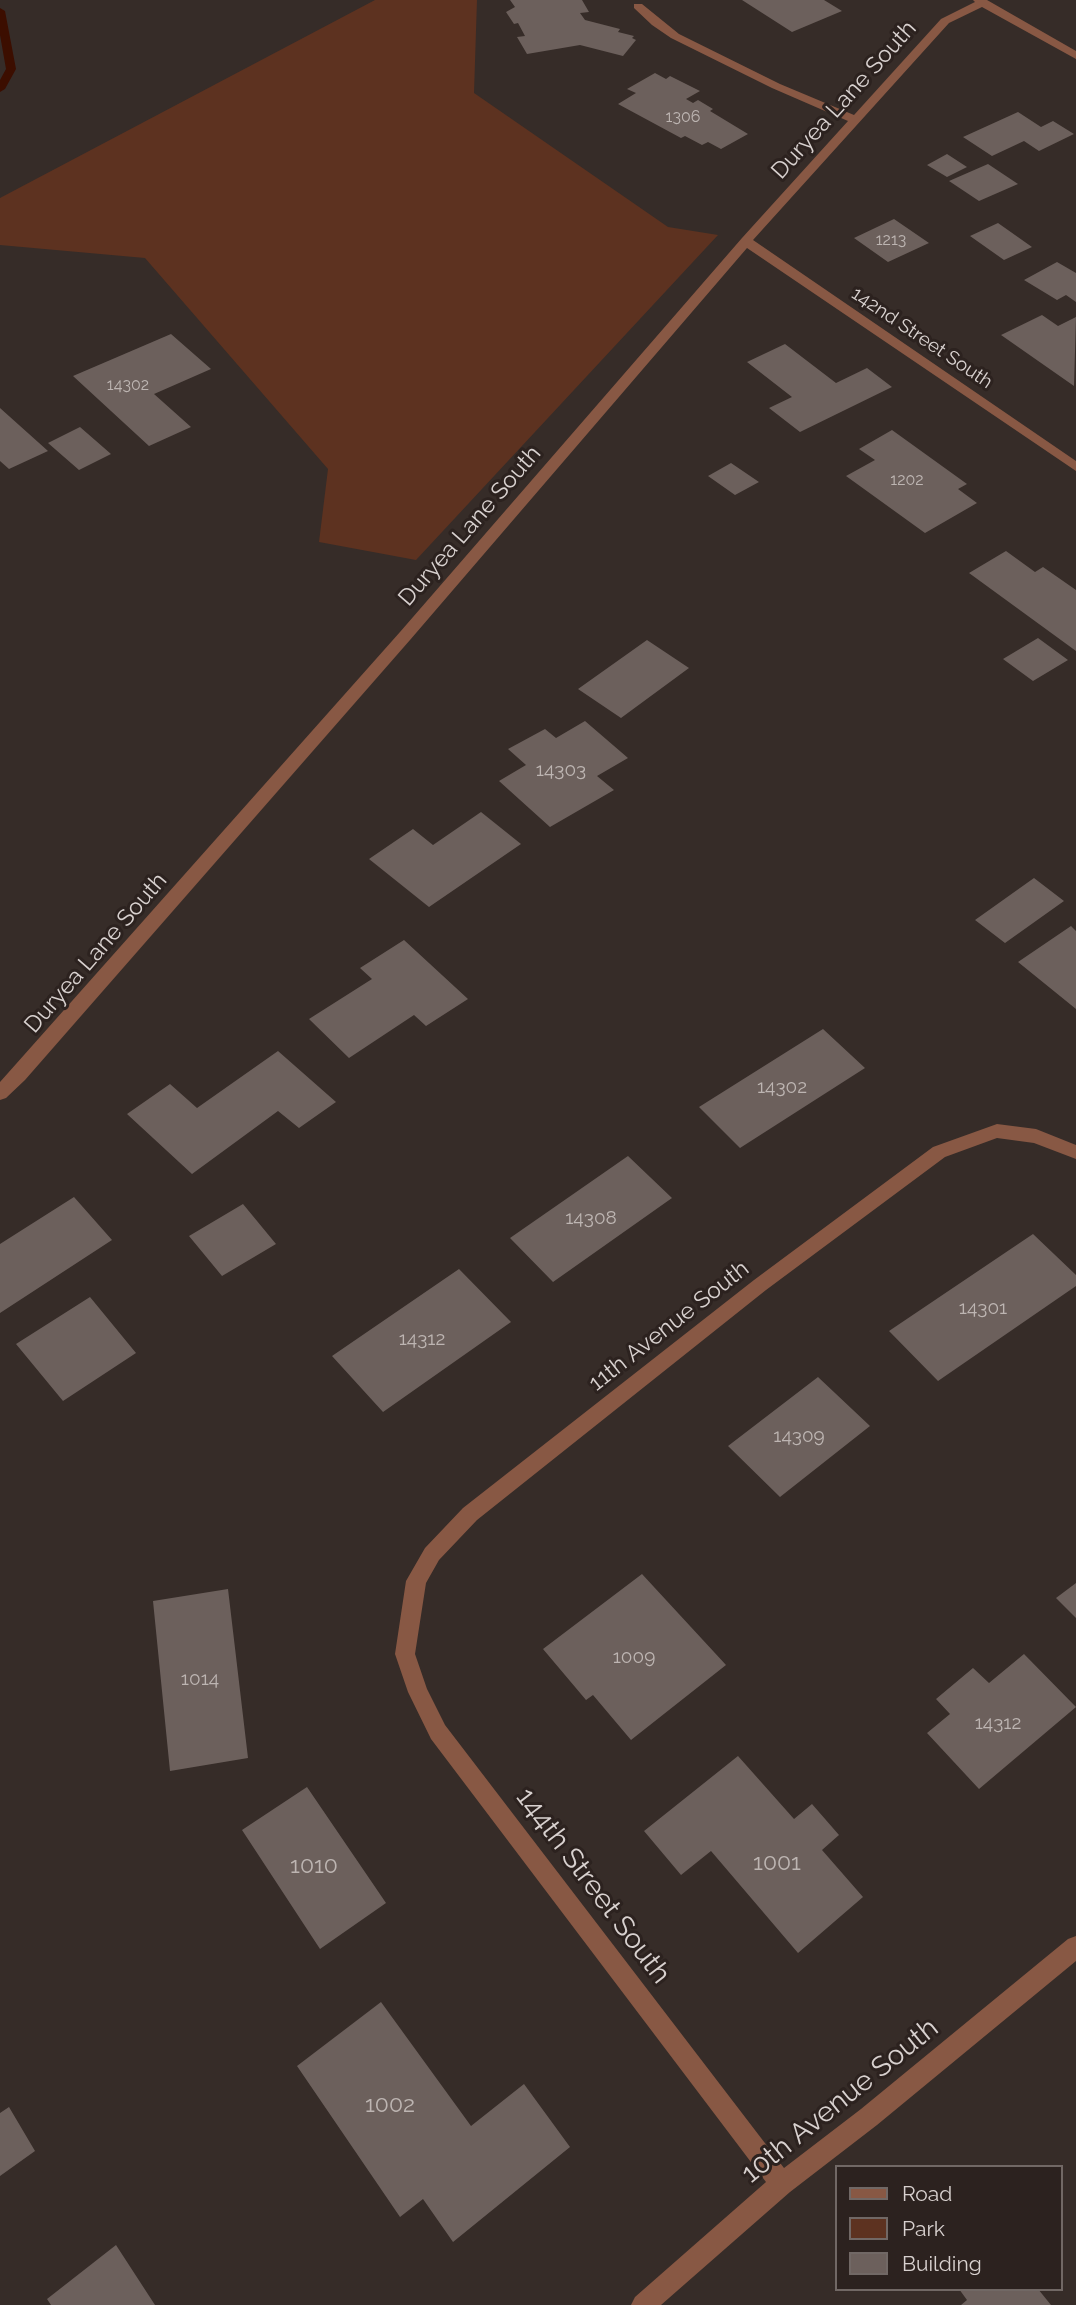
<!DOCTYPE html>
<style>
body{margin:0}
#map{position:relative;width:1076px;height:2305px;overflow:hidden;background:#362c28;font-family:Raleway,sans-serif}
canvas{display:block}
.legend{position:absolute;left:835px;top:2165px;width:228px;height:126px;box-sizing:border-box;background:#2c221f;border:2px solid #716865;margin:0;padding:9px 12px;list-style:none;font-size:21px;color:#d8d1cf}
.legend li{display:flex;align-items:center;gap:14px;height:35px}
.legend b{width:35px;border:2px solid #716865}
</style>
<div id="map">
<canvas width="1076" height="2305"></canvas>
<ul class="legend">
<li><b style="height:9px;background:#885844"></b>Road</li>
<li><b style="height:19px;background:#5d3220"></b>Park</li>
<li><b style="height:19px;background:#6c605c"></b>Building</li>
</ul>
</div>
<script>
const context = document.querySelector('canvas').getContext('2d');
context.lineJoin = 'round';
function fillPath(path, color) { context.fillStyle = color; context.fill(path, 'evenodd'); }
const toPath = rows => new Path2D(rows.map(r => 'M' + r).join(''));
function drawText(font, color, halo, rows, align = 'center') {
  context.font = font + ' Raleway,sans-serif'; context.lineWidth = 6; context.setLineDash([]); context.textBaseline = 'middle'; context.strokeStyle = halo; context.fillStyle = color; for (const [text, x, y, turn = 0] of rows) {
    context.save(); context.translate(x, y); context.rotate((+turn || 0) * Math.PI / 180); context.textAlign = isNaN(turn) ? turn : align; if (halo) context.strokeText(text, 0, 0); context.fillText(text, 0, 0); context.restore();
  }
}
const green = toPath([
 [375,0,477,0,474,93,668,227,718,235,416,560,319,542,328,469,145,258,0,245,0,198]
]);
const stream = toPath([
 [0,8,5,11,16,69,5,89,0,92,0,80,6,69,0,35,0,8]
]);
const building = toPath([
 [510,0,582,0,589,12,580,13,585,20,620,29,618,32,634,36,632,38,636,40,623,56,580,45,527,54,517,37,525,36,518,23,514,24,506,12,515,7],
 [742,0,824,0,842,11,792,32],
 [655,73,666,79,670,76,700,91,686,99,693,103,698,100,713,109,710,111,748,134,721,149,708,142,702,145,685,136,681,138,618,104,636,93,627,89],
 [1018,112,1041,127,1053,121,1074,134,1039,151,1024,141,992,156,963,137],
 [947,154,967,167,947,177,927,165],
 [988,164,1018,184,979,201,949,181],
 [894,219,929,243,888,262,854,238],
 [998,223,1032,247,1004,260,970,236],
 [1057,262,1076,273,1076,302,1066,295,1057,300,1024,280],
 [1042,315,1058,326,1076,317,1074,386,1001,335],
 [171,334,211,369,154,394,191,427,149,446,73,376],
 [785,344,836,383,867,368,892,387,800,432,769,408,792,397,747,362],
 [0,408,48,451,9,469,0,461],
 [80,427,111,454,79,470,48,443],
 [892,430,967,484,958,489,977,503,925,533,846,476,875,460,859,449],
 [731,463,759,482,735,495,708,476],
 [1006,551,1035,572,1043,567,1076,590,1076,651,969,573],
 [1038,638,1068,660,1033,681,1003,659],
 [647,640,689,668,621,718,578,689],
 [585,721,628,758,597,776,614,790,550,827,499,781,526,765,508,749,545,729,556,738],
 [481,812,521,844,429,907,369,859,413,829,433,845],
 [1034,878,1064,901,1005,943,975,920],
 [1071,926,1076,931,1076,1009,1018,962],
 [404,940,468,999,426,1026,414,1015,349,1058,309,1019,372,979,360,968],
 [823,1029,865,1068,740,1148,699,1107],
 [278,1051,336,1102,299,1128,278,1111,192,1174,127,1114,170,1084,197,1108],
 [628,1156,672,1198,553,1282,510,1238],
 [74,1197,112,1240,0,1313,0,1244],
 [243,1204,276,1244,222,1276,189,1236],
 [1033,1234,1076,1275,1076,1286,938,1381,889,1331],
 [459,1269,511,1322,383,1412,332,1356],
 [90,1297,136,1353,63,1401,16,1344],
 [818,1377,870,1426,780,1497,728,1446],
 [642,1574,726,1665,631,1740,593,1695,586,1700,543,1649],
 [1076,1583,1076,1618,1056,1598],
 [228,1589,248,1758,170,1771,153,1601],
 [1024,1654,1076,1707,979,1789,927,1733,950,1714,936,1699,973,1668,989,1683],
 [738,1756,794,1819,812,1804,839,1835,822,1850,863,1897,798,1953,711,1851,681,1875,644,1831],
 [307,1787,386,1903,320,1949,242,1830],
 [381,2002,471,2126,524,2084,570,2147,453,2242,423,2199,400,2217,297,2066],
 [9,2107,35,2151,0,2176,0,2113],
 [116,2245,155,2305,51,2305,47,2299],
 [959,2289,1038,2289,1051,2305,961,2305,967,2300]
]);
const minor = toPath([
 [973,0,987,0,1076,51,1076,59,982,7,949,23,753,240,1076,461,1076,471,747,248,410,640,25,1080,6,1098,0,1100,0,1082,400,632,742,238,848,121,772,88,671,38,652,25,634,8,634,4,642,4,679,34,780,84,854,115,941,19,975,2,973,0],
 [997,1124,1036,1129,1076,1145,1076,1159,1034,1143,997,1138,945,1157,766,1290,477,1520,439,1560,426,1583,415,1654,427,1689,445,1725,784,2168,861,2109,1068,1939,1076,1936,1076,1961,877,2125,790,2192,661,2305,631,2305,635,2297,766,2182,431,1739,408,1692,395,1654,406,1581,425,1548,463,1508,754,1280,933,1147,997,1124]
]);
const farNumbernames = [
 ["1306",683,117],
 ["1213",891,240],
 ["14302",128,385],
 ["1202",907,480]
];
const farStreetnames = [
 ["142nd Street South",922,338,34]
];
const numberNames = [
 ["14303",561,770],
 ["14302",782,1087],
 ["14308",591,1218],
 ["14301",983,1308],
 ["14312",422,1339],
 ["14309",799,1436],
 ["1009",634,1657],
 ["1014",200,1679],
 ["14312",998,1723]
];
const streetNames = [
 ["Duryea Lane South",844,100,-48],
 ["Duryea Lane South",470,526,-49],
 ["Duryea Lane South",96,953,-49],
 ["11th Avenue South",669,1326,-38]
];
const nearNumbernames = [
 ["1001",777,1863],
 ["1010",314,1866],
 ["1002",390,2105]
];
const nearStreetnames = [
 ["144th Street South",593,1886,53],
 ["10th Avenue South",840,2101,-39]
];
fillPath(green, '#5d3220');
fillPath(stream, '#3c0e00');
fillPath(building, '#6c605c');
fillPath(minor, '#885844');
drawText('16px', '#bdb5b2', null, farNumbernames);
drawText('19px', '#d8d1cf', '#2c221f', farStreetnames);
drawText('19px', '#bdb5b2', null, numberNames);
drawText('23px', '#d8d1cf', '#2c221f', streetNames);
drawText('23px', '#bdb5b2', null, nearNumbernames);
drawText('28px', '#d8d1cf', '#2c221f', nearStreetnames);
</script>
